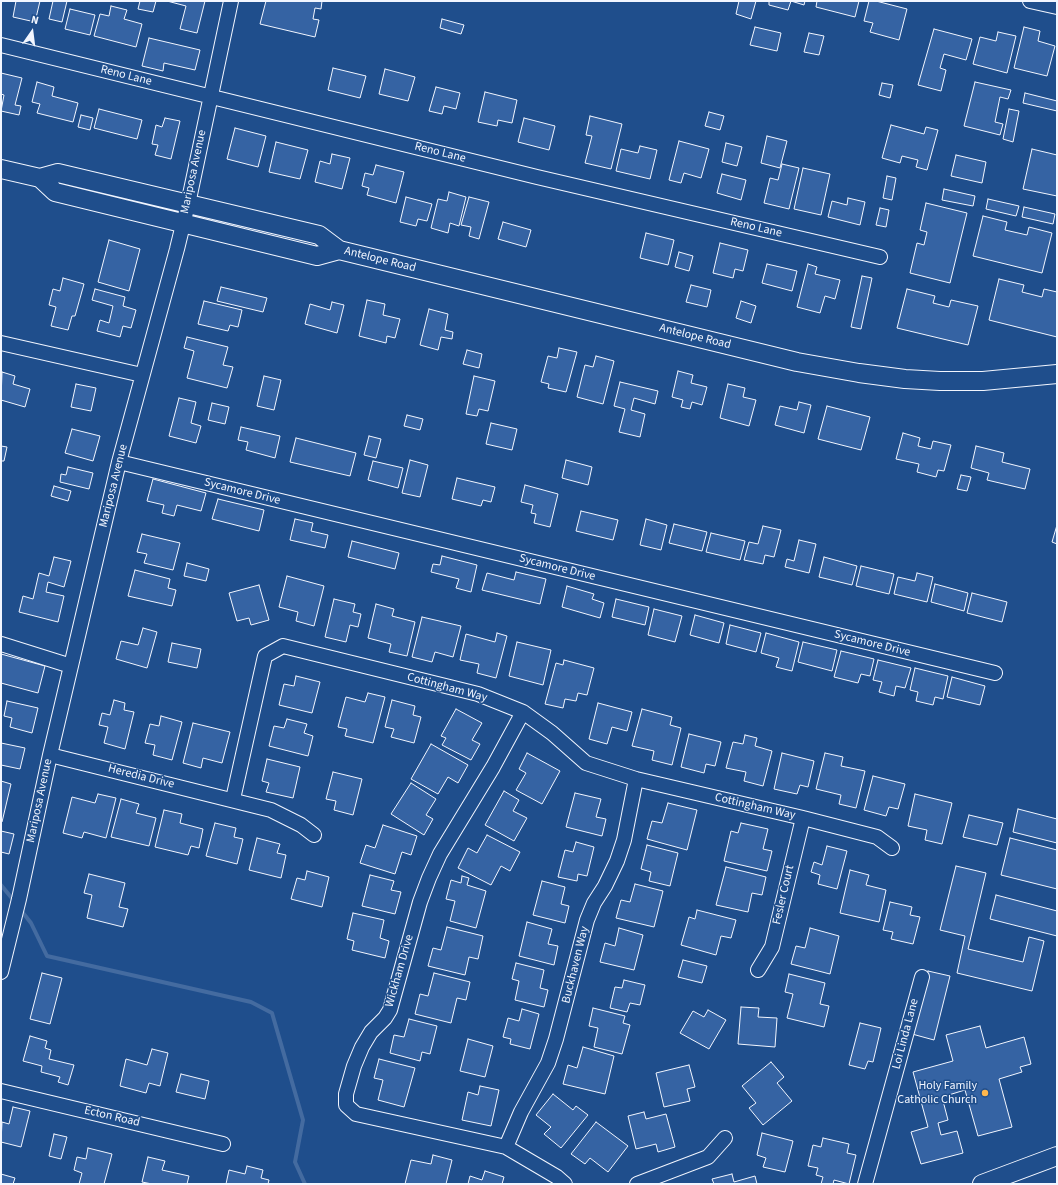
<!DOCTYPE html>
<style>
body{margin:0}
#map{position:relative;width:1058px;height:1185px;overflow:hidden;background:#1f4e8c;font-family:"Source Sans 3",sans-serif}
canvas{display:block}
.frame{position:absolute;inset:0;border:2px solid #f2f6ff;pointer-events:none}
.north{position:absolute;left:12px;top:12px;width:40px;height:40px;-webkit-text-stroke:3px #1f4e8c;paint-order:stroke;rotate:14deg;font-size:11px;font-weight:700;line-height:16px;text-align:center;color:#f2f6ff}
.north::after{content:'';display:block;margin:auto;width:14px;height:18px;background:#f2f6ff;clip-path:polygon(50% 0,100% 100%,50% 72%,0 100%)}
</style>
<div id="map">
<canvas width="1058" height="1185"></canvas>
<div class="frame"></div>
<div class="north">N</div>
</div>
<script>
const context = document.querySelector('canvas').getContext('2d');
context.lineJoin = 'round';
const toPath = rows => new Path2D(rows.map(r => 'M' + r).join(''));
function trace(path, color, width, dash) { context.strokeStyle = color; context.lineWidth = width; context.lineCap = dash ? 'butt' : 'round'; context.setLineDash(dash || []); context.stroke(path); }
function fillPath(path, color) { context.fillStyle = color; context.fill(path, 'evenodd'); }
function drawText(font, color, halo, rows, align = 'center') {
  context.font = font + ' "Source Sans 3",sans-serif'; context.lineWidth = 3; context.setLineDash([]); context.textBaseline = 'middle'; context.strokeStyle = halo; context.fillStyle = color; for (const [text, x, y, turn = 0] of rows) {
    context.save(); context.translate(x, y); context.rotate((+turn || 0) * Math.PI / 180); context.textAlign = isNaN(turn) ? turn : align; if (halo) context.strokeText(text, 0, 0); context.fillText(text, 0, 0); context.restore();
  }
}
const stream = toPath([
 [1,885,15,902],
 [20,909,31,923,47,956,251,1002,272,1013,303,1120,295,1162,305,1184]
]);
const building = toPath([
 [16,1,40,1,35,22,13,17,16,1],
 [53,1,67,1,62,22,49,19,53,1],
 [140,1,156,1,153,12,138,9,140,1],
 [167,1,205,1,197,33,180,29,186,6,167,1],
 [266,1,322,1,321,9,315,8,313,19,319,20,315,37,260,24,266,1],
 [739,1,756,1,751,19,736,14,739,1],
 [769,1,805,1,804,5,791,1,788,10,769,5,769,1],
 [817,1,859,1,855,17,816,7,817,1],
 [869,1,876,1,907,9,899,40,870,32,873,23,864,21,869,1],
 [111,6,127,10,124,19,142,24,136,47,94,36,100,14,109,16,111,6],
 [70,9,95,15,90,35,65,29,70,9],
 [442,19,464,25,461,34,440,28,442,19],
 [755,27,781,33,777,51,750,45,755,27],
 [1024,27,1040,31,1038,41,1055,46,1047,76,1014,68,1024,27],
 [934,29,972,39,966,60,944,54,940,68,946,70,941,91,918,85,934,29],
 [998,32,1016,36,1007,73,973,64,980,37,996,41,998,32],
 [809,33,824,36,819,55,804,52,809,33],
 [149,38,200,50,195,70,164,63,163,71,142,66,149,38],
 [333,68,366,76,360,98,328,90,333,68],
 [385,69,415,77,408,101,379,94,385,69],
 [1,73,22,78,15,105,21,106,19,115,1,111,4,95,1,94,1,73],
 [37,82,54,87,52,96,78,103,73,122,37,113,40,104,32,102,37,82],
 [975,82,1011,90,1008,99,1000,97,995,122,1003,124,1000,135,964,126,975,82],
 [882,83,893,85,890,98,879,95,882,83],
 [436,87,460,93,456,109,444,106,442,114,429,111,436,87],
 [485,92,517,100,512,123,498,120,497,126,478,122,485,92],
 [1025,93,1057,101,1057,111,1023,103,1025,93],
 [99,109,142,120,137,139,94,128,99,109],
 [1009,109,1019,111,1013,142,1003,139,1009,109],
 [709,112,724,116,720,130,705,126,709,112],
 [81,115,93,118,90,130,78,127,81,115],
 [590,116,622,124,611,169,585,163,592,136,586,135,590,116],
 [165,118,180,121,171,159,155,155,158,145,152,144,156,125,162,127,165,118],
 [524,118,555,126,549,150,518,142,524,118],
 [891,125,924,134,926,127,938,130,927,170,916,167,918,160,902,156,900,163,882,158,891,125],
 [235,128,266,136,258,167,227,159,235,128],
 [767,136,787,141,780,168,761,163,767,136],
 [679,141,709,149,701,178,684,173,681,183,669,180,679,141],
 [276,142,308,150,300,179,269,172,276,142],
 [726,143,742,147,737,166,722,162,726,143],
 [640,146,657,150,650,179,616,171,621,149,638,153,640,146],
 [1032,149,1057,155,1057,196,1023,189,1032,149],
 [332,154,350,158,342,189,315,182,320,161,330,164,332,154],
 [956,155,986,162,982,183,951,176,956,155],
 [782,164,799,168,789,209,764,203,770,178,778,180,782,164],
 [376,165,404,172,396,203,367,195,369,188,362,186,365,173,373,175,376,165],
 [803,168,830,174,821,215,794,209,803,168],
 [722,174,746,180,741,200,717,193,722,174],
 [887,176,896,178,892,200,883,198,887,176],
 [944,189,975,196,973,206,942,200,944,189],
 [449,192,466,197,459,226,450,223,448,233,431,228,438,199,447,201,449,192],
 [406,197,432,204,427,221,418,219,416,226,400,222,406,197],
 [469,197,489,202,479,239,469,236,471,227,461,225,469,197],
 [848,198,865,202,860,225,828,217,832,201,847,205,848,198],
 [988,199,1019,206,1016,216,986,209,988,199],
 [926,203,967,213,950,283,910,273,917,243,924,245,927,232,920,230,926,203],
 [1024,207,1055,214,1053,224,1022,217,1024,207],
 [880,208,889,210,886,227,876,225,880,208],
 [983,216,1007,222,1005,230,1027,235,1029,227,1052,233,1042,273,973,256,983,216],
 [503,222,531,230,526,247,498,239,503,222],
 [646,233,674,240,668,265,640,258,646,233],
 [109,240,140,249,129,291,98,282,109,240],
 [720,243,748,250,743,271,735,269,733,278,713,273,720,243],
 [679,252,693,256,689,271,675,267,679,252],
 [767,264,797,271,792,291,762,283,767,264],
 [808,264,817,267,815,274,840,280,835,299,825,296,820,313,797,307,808,264],
 [862,276,872,278,861,329,851,327,862,276],
 [63,278,84,284,75,316,72,316,68,330,51,326,56,307,49,305,53,289,60,291,63,278],
 [999,279,1024,285,1022,292,1042,297,1044,289,1057,292,1057,337,989,320,999,279],
 [691,285,711,290,707,307,686,302,691,285],
 [221,287,267,298,263,312,217,301,221,287],
 [95,289,125,297,123,306,136,310,131,328,123,326,120,337,97,331,100,320,109,323,113,306,92,300,95,289],
 [907,289,935,296,933,303,949,307,951,300,978,306,968,345,897,328,907,289],
 [367,300,385,304,383,315,400,319,395,338,387,336,386,343,359,336,367,300],
 [204,301,242,310,238,327,230,325,228,331,198,324,204,301],
 [741,301,756,306,751,323,736,318,741,301],
 [332,302,344,305,337,333,305,324,310,304,330,310,332,302],
 [429,309,448,314,445,330,453,332,452,339,441,337,438,350,420,345,429,309],
 [187,337,228,347,223,365,233,367,227,388,187,378,194,351,184,348,187,337],
 [559,348,577,352,566,392,548,388,549,384,541,382,548,356,557,358,559,348],
 [467,350,482,354,479,368,463,364,467,350],
 [596,356,614,361,603,404,577,397,585,365,593,367,596,356],
 [678,371,693,375,691,383,707,387,702,405,692,402,690,409,681,407,683,400,672,397,678,371],
 [2,372,15,376,13,384,30,389,25,407,1,400,2,372],
 [264,376,281,380,274,410,257,406,264,376],
 [474,376,495,381,488,411,479,409,477,416,466,414,474,376],
 [620,382,658,391,655,404,634,398,631,410,645,414,640,437,619,432,625,409,614,406,620,382],
 [76,384,96,388,91,411,71,407,76,384],
 [728,384,745,388,743,397,756,400,749,426,720,418,728,384],
 [179,398,196,402,191,423,201,426,196,443,169,436,179,398],
 [799,402,811,405,804,433,775,425,780,406,797,410,799,402],
 [212,403,229,407,225,424,208,420,212,403],
 [827,406,870,417,861,450,818,439,827,406],
 [407,415,423,419,420,430,404,426,407,415],
 [491,423,517,429,512,450,486,444,491,423],
 [241,427,280,436,275,458,246,450,248,442,238,440,241,427],
 [72,429,100,436,93,461,65,453,72,429],
 [903,433,920,438,918,446,931,449,933,441,951,445,944,471,938,470,936,477,917,472,919,464,896,459,903,433],
 [369,436,381,439,376,458,364,455,369,436],
 [296,438,356,453,350,476,290,462,296,438],
 [1,446,7,447,4,461,1,461,1,446],
 [976,446,1004,453,1002,462,1030,469,1025,489,987,480,989,473,971,468,976,446],
 [410,460,428,465,420,497,402,493,410,460],
 [566,460,592,467,588,485,562,478,566,460],
 [373,461,403,468,398,488,368,480,373,461],
 [68,467,93,473,89,489,60,482,61,474,66,475,68,467],
 [961,475,971,477,967,491,957,489,961,475],
 [457,478,495,487,491,502,483,500,481,506,452,499,457,478],
 [153,479,206,493,201,511,177,505,174,516,162,513,164,505,147,501,153,479],
 [525,485,558,494,550,527,534,523,536,514,531,513,533,505,521,502,525,485],
 [54,486,71,491,68,501,51,496,54,486],
 [218,499,264,510,259,531,212,519,218,499],
 [581,511,618,520,613,540,576,531,581,511],
 [295,519,313,523,311,531,328,535,325,548,290,540,295,519],
 [646,519,667,525,661,550,640,545,646,519],
 [674,524,707,532,702,551,669,543,674,524],
 [1057,525,1057,544,1052,542,1057,525],
 [763,526,781,530,774,557,765,555,763,564,744,560,749,542,758,544,763,526],
 [711,533,745,541,740,560,706,552,711,533],
 [142,534,180,543,173,570,144,563,147,554,137,552,142,534],
 [799,540,816,544,809,573,785,567,787,559,794,561,799,540],
 [352,541,399,553,395,569,348,557,352,541],
 [442,556,477,565,471,592,456,588,459,579,431,572,433,564,440,565,442,556],
 [54,557,71,561,64,587,48,582,46,592,64,596,58,622,19,612,23,596,33,599,39,573,49,576,54,557],
 [824,557,857,566,852,585,819,577,824,557],
 [187,563,209,569,206,581,184,576,187,563],
 [861,566,894,574,889,594,856,586,861,566],
 [135,570,170,579,168,588,176,590,172,606,128,596,135,570],
 [516,572,546,579,540,604,482,590,487,573,514,580,516,572],
 [917,573,933,577,927,602,894,594,898,577,915,581,917,573],
 [287,576,324,586,314,626,296,621,298,612,279,607,287,576],
 [935,584,968,593,964,611,931,602,935,584],
 [259,585,269,620,251,625,249,618,237,621,229,593,259,585],
 [567,586,594,594,592,599,604,603,600,618,562,607,567,586],
 [972,593,1007,602,1002,622,967,613,972,593],
 [334,599,355,604,353,612,361,614,358,627,350,625,346,642,325,637,334,599],
 [616,599,649,607,645,625,612,617,616,599],
 [376,604,394,609,392,616,415,622,407,656,389,652,391,644,368,638,376,604],
 [654,609,682,616,675,642,648,635,654,609],
 [695,615,724,623,719,643,690,635,695,615],
 [422,617,461,626,453,657,435,652,432,662,412,657,422,617],
 [730,625,761,633,756,652,726,644,730,625],
 [143,628,157,632,147,668,116,659,121,641,138,645,143,628],
 [497,633,507,636,496,678,477,673,479,664,460,660,466,634,495,642,497,633],
 [766,633,799,642,792,671,776,667,779,658,761,653,766,633],
 [517,642,551,650,543,685,509,676,517,642],
 [803,642,837,650,832,671,798,662,803,642],
 [172,643,201,649,197,668,168,662,172,643],
 [841,651,874,659,870,676,861,674,858,683,834,677,841,651],
 [1,654,45,666,38,693,1,683,1,654],
 [564,660,594,668,587,695,578,693,576,701,565,699,563,708,545,704,556,663,563,665,564,660],
 [878,660,911,668,905,688,896,686,894,696,879,692,882,682,873,680,878,660],
 [915,668,948,676,943,699,935,697,933,705,916,701,918,692,910,690,915,668],
 [296,676,320,682,312,713,279,705,284,684,294,686,296,676],
 [952,677,985,686,980,705,947,697,952,677],
 [368,693,385,697,373,743,345,736,347,729,338,727,346,697,365,702,368,693],
 [114,700,125,703,124,710,134,712,125,749,104,743,108,727,99,725,102,713,110,715,114,700],
 [392,700,415,706,413,715,421,717,414,743,391,737,394,729,385,727,392,700],
 [7,701,38,708,32,733,10,727,12,718,4,716,7,701],
 [598,703,632,712,627,731,612,727,607,744,589,739,598,703],
 [456,709,482,723,472,740,480,744,471,760,442,745,446,738,441,736,456,709],
 [642,709,672,717,670,725,681,728,672,765,652,760,654,751,632,746,642,709],
 [161,716,182,722,172,760,153,755,155,745,145,743,150,724,159,726,161,716],
 [287,719,307,724,304,733,313,736,308,756,269,746,274,726,284,728,287,719],
 [193,723,230,732,222,763,203,758,201,768,183,763,193,723],
 [689,734,721,742,715,766,706,764,704,773,681,767,689,734],
 [745,735,757,738,755,746,772,751,763,786,744,781,746,772,726,768,733,742,743,744,745,735],
 [1,743,25,748,20,769,1,765,1,743],
 [431,744,468,765,458,783,448,777,438,794,411,779,431,744],
 [527,753,560,771,542,804,516,790,526,773,519,769,527,753],
 [782,753,814,761,808,787,800,785,797,794,774,789,782,753],
 [825,753,843,757,841,766,865,771,856,808,839,804,841,795,816,789,825,753],
 [267,759,300,767,293,798,266,792,269,783,262,781,267,759],
 [333,772,362,779,353,815,334,810,336,801,326,799,333,772],
 [873,776,905,784,898,809,889,807,886,816,864,810,873,776],
 [1,781,11,784,2,822,1,822,1,781],
 [411,783,436,799,426,815,433,819,424,835,391,814,411,783],
 [504,791,519,800,513,811,527,818,514,841,485,825,504,791],
 [575,793,601,799,596,817,606,819,602,836,566,827,575,793],
 [98,794,116,798,106,838,84,832,82,838,63,833,72,797,95,803,98,794],
 [915,794,952,803,942,844,925,840,927,830,908,826,915,794],
 [121,799,139,804,136,813,156,818,149,846,111,837,121,799],
 [668,803,697,810,687,850,647,839,652,821,662,823,668,803],
 [1018,809,1057,819,1057,843,1013,832,1018,809],
 [164,810,182,814,180,823,203,829,199,848,191,846,188,855,155,847,164,810],
 [969,815,1003,823,997,845,963,837,969,815],
 [215,823,236,828,234,837,243,839,237,864,206,856,215,823],
 [741,823,768,829,763,849,772,851,767,871,724,861,731,831,738,833,741,823],
 [383,825,417,836,411,855,402,852,395,874,360,863,366,845,375,848,383,825],
 [1,831,14,834,9,854,1,852,1,831],
 [487,835,520,852,510,871,501,866,491,885,458,868,468,848,477,853,487,835],
 [257,838,280,844,277,853,286,855,281,878,249,870,257,838],
 [1010,838,1057,850,1057,889,1001,875,1010,838],
 [576,842,594,847,587,876,578,874,577,881,558,877,565,850,573,852,576,842],
 [647,845,678,853,670,886,649,881,651,872,641,869,647,845],
 [827,846,847,851,837,889,818,884,820,875,811,872,814,862,822,865,827,846],
 [956,866,986,873,968,949,1023,962,1029,937,1044,941,1032,991,957,973,965,936,940,930,956,866],
 [726,867,766,877,762,895,752,893,748,912,716,905,726,867],
 [850,870,869,875,866,885,886,890,879,922,840,913,850,870],
 [307,871,329,877,322,907,291,899,297,878,305,880,307,871],
 [89,874,125,883,119,907,128,909,123,927,87,918,92,895,84,893,89,874],
 [370,875,394,881,391,890,401,892,395,914,362,906,370,875],
 [462,876,469,878,467,885,486,891,476,928,450,921,455,901,446,899,451,880,461,883,462,876],
 [542,881,565,887,561,904,569,906,565,923,533,915,542,881],
 [635,884,663,891,654,927,616,918,621,900,630,902,635,884],
 [996,895,1057,911,1057,936,990,919,996,895],
 [890,902,912,907,910,915,920,917,913,944,891,939,893,932,883,930,890,902],
 [697,910,736,920,731,938,721,936,716,955,681,945,689,917,695,919,697,910],
 [353,913,384,920,380,938,389,941,385,958,352,950,354,941,347,939,353,913],
 [527,922,552,929,548,944,558,946,554,965,519,956,527,922],
 [447,927,483,936,478,959,469,957,465,975,428,966,433,948,441,950,447,927],
 [619,928,643,935,634,970,600,962,605,943,615,946,619,928],
 [810,928,839,936,830,974,791,964,796,946,805,948,810,928],
 [683,960,707,966,702,983,678,977,683,960],
 [516,963,544,970,540,988,548,990,544,1007,515,1000,519,981,512,979,516,963],
 [928,971,950,976,934,1040,912,1034,928,971],
 [42,973,62,978,50,1024,30,1019,42,973],
 [434,973,470,982,466,1000,457,998,451,1023,415,1014,420,994,428,996,434,973],
 [789,974,825,983,820,1004,829,1006,824,1027,787,1018,793,994,785,992,789,974],
 [624,980,645,985,640,1005,630,1003,627,1012,610,1008,615,987,622,988,624,980],
 [741,1007,759,1008,758,1017,777,1018,775,1047,738,1044,741,1007],
 [593,1008,625,1016,623,1023,630,1025,622,1054,594,1047,598,1028,589,1026,593,1008],
 [522,1009,539,1014,530,1049,510,1044,511,1039,503,1037,508,1018,519,1021,522,1009],
 [708,1010,726,1020,709,1049,680,1033,693,1011,704,1017,708,1010],
 [409,1019,437,1026,430,1054,422,1052,420,1061,390,1053,394,1035,404,1037,409,1019],
 [860,1023,881,1028,873,1062,868,1061,865,1069,849,1065,860,1023],
 [980,1026,986,1048,1024,1037,1031,1064,1020,1067,1022,1072,999,1079,1012,1127,978,1136,965,1090,942,1097,948,1120,938,1123,941,1135,957,1131,963,1153,921,1164,911,1132,928,1127,913,1072,953,1061,946,1035,980,1026],
 [30,1036,47,1041,45,1048,51,1050,49,1059,74,1065,68,1085,58,1082,60,1077,41,1072,42,1066,23,1061,30,1036],
 [468,1039,493,1046,485,1077,460,1071,468,1039],
 [583,1047,614,1056,605,1094,563,1084,568,1065,577,1068,583,1047],
 [152,1049,168,1053,160,1086,149,1083,146,1093,120,1086,126,1059,147,1065,152,1049],
 [379,1059,415,1068,404,1107,378,1100,383,1080,374,1078,379,1059],
 [771,1062,784,1077,777,1083,792,1101,763,1125,749,1108,756,1103,742,1086,771,1062],
 [689,1065,695,1087,687,1089,690,1101,664,1107,656,1073,689,1065],
 [181,1074,209,1081,205,1099,176,1092,181,1074],
 [480,1086,499,1090,491,1126,462,1120,468,1092,478,1095,480,1086],
 [553,1094,573,1110,576,1106,588,1115,561,1148,544,1134,551,1127,536,1115,553,1094],
 [13,1107,30,1111,21,1147,1,1142,2,1122,9,1124,13,1107],
 [644,1112,646,1119,666,1114,675,1147,658,1152,656,1144,636,1149,628,1116,644,1112],
 [596,1122,628,1146,608,1172,590,1158,585,1164,571,1154,596,1122],
 [762,1133,793,1141,785,1172,763,1167,766,1158,757,1155,762,1133],
 [54,1134,67,1137,61,1159,49,1156,54,1134],
 [823,1138,849,1144,847,1153,856,1155,849,1184,834,1180,833,1184,821,1184,823,1177,816,1175,818,1168,808,1166,813,1145,821,1147,823,1138],
 [88,1148,112,1154,104,1184,79,1184,82,1173,74,1170,77,1157,86,1159,88,1148],
 [433,1155,452,1160,446,1184,405,1184,411,1160,431,1164,433,1155],
 [148,1157,165,1161,162,1170,189,1176,187,1184,152,1184,142,1182,148,1157],
 [247,1166,263,1170,261,1178,269,1180,268,1184,226,1184,229,1170,245,1174,247,1166],
 [485,1171,504,1177,502,1184,468,1184,470,1176,482,1180,485,1171],
 [1,1174,15,1178,13,1184,1,1184,1,1174],
 [732,1174,734,1182,755,1176,757,1184,714,1184,712,1179,732,1174]
]);
const minor = toPath([
 [1030,1,1057,7],
 [1,45,537,177,880,257],
 [1,343,142,375],
 [119,462,995,673],
 [1,644,71,666],
 [523,712,493,767,440,854,429,878,420,902,390,1010,385,1018,371,1032,362,1047,354,1066,346,1094,346,1105,356,1114,506,1147,557,1177,565,1184],
 [50,755,271,810,301,825,314,835],
 [233,799,265,656,283,646,478,694,523,712,552,733,586,763,636,779,803,818,877,837,892,848],
 [758,970,772,947,803,818],
 [1,972,19,899,50,755,119,462,177,249,188,204,231,1],
 [1,1091,223,1144],
 [506,1147,521,1112,548,1063,556,1039,587,920,594,903,605,886,617,861,624,840,636,779],
 [637,1184,708,1157,725,1138],
 [865,1184,922,977]
]);
const major = toPath([
 [1,169,40,178,58,173,319,235,339,250,797,362,859,373,905,379,940,381,983,381,1057,374],
 [40,178,55,192,235,236,317,256,339,250],
 [982,1184,1057,1156]
]);
const markers = [
 [985,1093,4,"#ffb74d"]
];
const streetNames = [
 ["Reno Lane",126,76,14],
 ["Reno Lane",440,153,14],
 ["Mariposa Avenue",194,172,-78],
 ["Reno Lane",756,228,13],
 ["Antelope Road",380,260,14],
 ["Antelope Road",695,337,14],
 ["Mariposa Avenue",114,486,-76],
 ["Sycamore Drive",242,492,14],
 ["Sycamore Drive",557,568,14],
 ["Sycamore Drive",872,644,14],
 ["Cottingham Way",447,688,15],
 ["Heredia Drive",141,777,14],
 ["Mariposa Avenue",40,801,-78],
 ["Cottingham Way",755,807,13],
 ["Fesler Court",784,895,-77],
 ["Buckhaven Way",576,965,-76],
 ["Wickham Drive",400,971,-74],
 ["Loi Linda Lane",906,1034,-75],
 ["Ecton Road",112,1117,13]
];
const poiNames = [
 ["Holy Family",977,1086],
 ["Catholic Church",977,1100]
];
trace(stream, '#446ba0', 4);
fillPath(building, '#3563a3');
trace(building, '#f2f6ff', 1);
trace(minor, '#f2f6ff', 16);
trace(major, '#f2f6ff', 20);
trace(minor, '#1f4e8c', 14);
trace(major, '#1f4e8c', 18);
for (const [x, y, r, color] of markers) { const dot = new Path2D(); dot.arc(x, y, r, 0, 2 * Math.PI); context.fillStyle = color; context.fill(dot); trace(dot, '#1f4e8c', 1.5); }
drawText('12px', '#f2f6ff', '#1f4e8c', streetNames);
drawText('12px', '#f2f6ff', '#1f4e8c', poiNames, 'right');
</script>
